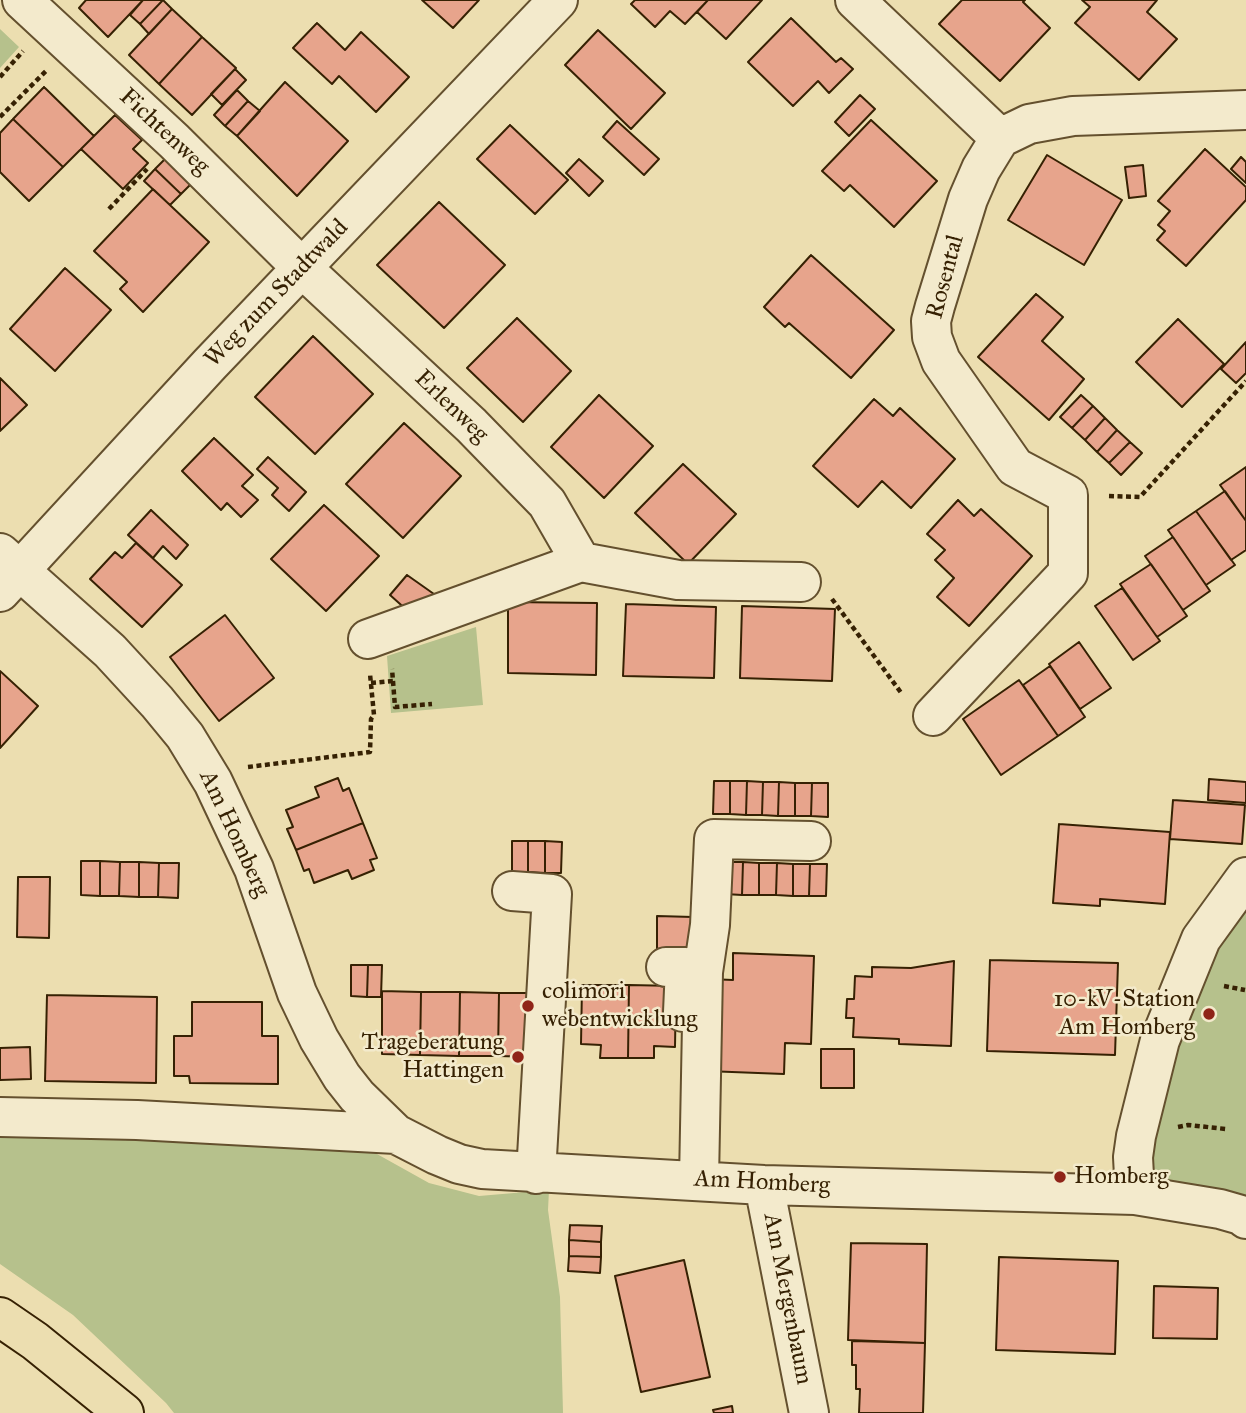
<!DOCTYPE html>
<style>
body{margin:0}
canvas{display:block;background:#ecdeb0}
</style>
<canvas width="1246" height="1413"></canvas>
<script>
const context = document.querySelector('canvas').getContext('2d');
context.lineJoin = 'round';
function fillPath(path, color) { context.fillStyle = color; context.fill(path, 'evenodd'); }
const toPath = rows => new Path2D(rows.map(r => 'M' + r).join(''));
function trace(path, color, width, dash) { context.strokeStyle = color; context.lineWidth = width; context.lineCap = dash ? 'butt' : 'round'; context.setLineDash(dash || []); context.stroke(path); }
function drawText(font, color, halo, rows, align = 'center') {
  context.font = font + ' "IM FELL Great Primer",serif'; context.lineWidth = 5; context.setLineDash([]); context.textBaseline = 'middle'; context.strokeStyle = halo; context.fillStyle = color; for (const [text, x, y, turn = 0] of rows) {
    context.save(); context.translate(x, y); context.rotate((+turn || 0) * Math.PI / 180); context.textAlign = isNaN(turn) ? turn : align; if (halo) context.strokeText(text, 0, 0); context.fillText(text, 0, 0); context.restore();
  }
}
const green = toPath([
 [0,29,19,47,0,68],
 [476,627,483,705,391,713,387,656],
 [1246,906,1246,1203,1125,1182,1208,948],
 [0,1129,368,1149,429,1183,479,1196,549,1190,548,1210,560,1297,563,1413,174,1413,166,1403,73,1315,0,1264]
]);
const building = toPath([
 [86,0,143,0,108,37,79,8,86,0],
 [143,0,163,0,140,24,130,15,143,0],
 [163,0,172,9,149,34,140,24,163,0],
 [422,0,479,0,453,28,422,0],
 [635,0,708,0,685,24,670,11,655,27,631,4,635,0],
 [708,0,762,0,726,39,697,12,708,0],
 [962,0,1025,0,1023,2,1050,28,1000,81,939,24,962,0],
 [1082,0,1157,0,1147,12,1177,39,1139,80,1075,23,1090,7,1082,0],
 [172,9,202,37,159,84,129,55,172,9],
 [791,18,836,62,841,58,853,69,829,93,818,81,793,106,748,62,791,18],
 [317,23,345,50,361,32,409,77,376,112,339,76,332,84,293,48,317,23],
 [598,30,665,93,631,129,565,65,598,30],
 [202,37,236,68,192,115,159,84,202,37],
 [235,69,246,80,222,105,211,94,235,69],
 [285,82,348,141,297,196,237,136,285,82],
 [44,87,94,136,63,167,13,119,44,87],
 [237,90,248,101,225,126,214,115,237,90],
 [860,95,875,109,849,136,835,122,860,95],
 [248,101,260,111,237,136,225,126,248,101],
 [115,115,142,140,133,149,148,163,123,189,81,149,115,115],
 [13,119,63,167,29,201,0,172,0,133,13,119],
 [871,120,937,181,894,227,850,185,844,191,822,171,871,120],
 [617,121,659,159,644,175,603,137,617,121],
 [510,125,568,180,535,214,477,159,510,125],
 [1205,149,1246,187,1246,200,1186,266,1157,240,1165,231,1158,225,1170,211,1158,201,1205,149],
 [1047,155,1122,200,1084,265,1008,220,1047,155],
 [168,156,194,181,181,194,155,169,168,156],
 [1241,157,1246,162,1246,183,1231,169,1241,157],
 [579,159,603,181,589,196,566,173,579,159],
 [1143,165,1146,196,1129,198,1125,167,1143,165],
 [155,169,181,194,170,205,144,181,155,169],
 [153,189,209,242,143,312,120,289,127,282,94,251,153,189],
 [439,202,505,265,444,328,377,265,439,202],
 [811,255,894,330,851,378,789,323,785,327,764,307,811,255],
 [65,268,111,310,55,371,10,329,65,268],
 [1036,294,1063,317,1042,341,1084,379,1049,420,978,357,1036,294],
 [517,318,571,371,523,422,467,368,517,318],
 [1178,319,1224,364,1182,407,1136,362,1178,319],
 [313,336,373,394,315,454,255,397,313,336],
 [1246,342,1246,373,1236,383,1221,369,1246,342],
 [0,378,27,405,0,431,0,378],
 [599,395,653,446,604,498,551,447,599,395],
 [1081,395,1093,406,1072,428,1060,417,1081,395],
 [874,399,893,416,900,408,955,459,911,508,882,481,858,507,813,466,874,399],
 [1093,406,1105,418,1085,440,1072,428,1093,406],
 [1105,418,1117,430,1097,452,1085,440,1105,418],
 [404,423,461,476,403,538,346,484,404,423],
 [1117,430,1130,442,1109,463,1097,452,1117,430],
 [214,438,253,475,242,486,258,500,241,517,227,503,221,510,182,471,214,438],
 [1130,442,1142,453,1121,475,1109,463,1130,442],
 [268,457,306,492,289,511,272,495,278,488,257,469,268,457],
 [683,464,736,514,688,564,635,513,683,464],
 [1246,467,1246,521,1220,485,1246,467],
 [1225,491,1246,521,1246,550,1231,560,1196,511,1225,491],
 [958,500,974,516,981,509,1032,556,969,626,937,597,954,578,935,560,945,550,927,534,958,500],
 [324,505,379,556,326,611,271,559,324,505],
 [151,510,188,545,176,559,163,546,153,558,128,535,151,510],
 [1196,511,1235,565,1206,585,1168,530,1196,511],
 [1173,537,1210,591,1183,610,1145,556,1173,537],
 [136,543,182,585,142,627,90,579,115,552,122,558,136,543],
 [1151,564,1187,616,1157,637,1120,584,1151,564],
 [407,575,441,599,409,612,390,595,407,575],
 [1122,588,1160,641,1133,660,1095,606,1122,588],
 [508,602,597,603,596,675,508,673,508,602],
 [626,604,716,607,714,678,623,676,626,604],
 [742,606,835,609,832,681,740,678,742,606],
 [225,615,274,678,219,721,170,657,225,615],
 [1079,642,1111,688,1080,709,1049,664,1079,642],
 [1050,666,1085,717,1058,736,1023,685,1050,666],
 [0,671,38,706,0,748,0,671],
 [1019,680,1058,736,1001,775,963,719,1019,680],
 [338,778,343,791,349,788,363,823,296,850,287,829,293,827,286,810,319,797,315,787,338,778],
 [1209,779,1246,782,1246,803,1208,800,1209,779],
 [714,781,730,781,730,814,713,814,714,781],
 [730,781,747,781,746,815,730,814,730,781],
 [747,781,763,782,762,815,746,815,747,781],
 [763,782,779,782,778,816,762,815,763,782],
 [779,782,795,783,795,816,778,816,779,782],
 [795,783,812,783,811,816,795,816,795,783],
 [812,783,828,783,828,817,811,816,812,783],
 [1173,800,1245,805,1242,844,1170,839,1173,800],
 [363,823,377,858,370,860,374,870,352,879,348,870,314,883,309,869,304,871,296,850,363,823],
 [1059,824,1170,832,1165,904,1100,899,1100,906,1053,903,1059,824],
 [512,841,528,841,528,872,512,872,512,841],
 [528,841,545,841,545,873,528,872,528,841],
 [545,841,562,842,561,873,545,873,545,841],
 [81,861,100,861,100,896,81,895,81,861],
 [100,861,120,862,119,896,100,896,100,861],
 [120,862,139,862,139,897,119,896,120,862],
 [139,862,159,863,158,897,139,897,139,862],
 [726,862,743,862,742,895,725,894,726,862],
 [743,862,759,863,759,895,742,895,743,862],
 [159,863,179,863,178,898,158,897,159,863],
 [759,863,777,863,776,895,759,895,759,863],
 [777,863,793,864,793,896,776,895,777,863],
 [793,864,810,864,809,896,793,896,793,864],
 [810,864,827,864,826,896,809,896,810,864],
 [18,877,50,877,49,938,17,937,18,877],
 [657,916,693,917,693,949,657,949,657,916],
 [733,953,814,956,811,1044,785,1043,784,1074,706,1071,709,979,733,980,733,953],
 [990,960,1118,963,1115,1055,987,1051,990,960],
 [954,961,951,1046,899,1044,899,1039,853,1037,854,1018,846,1018,847,999,854,999,855,976,872,977,872,967,911,968,954,961],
 [351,965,368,965,367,997,351,996,351,965],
 [368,965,382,965,381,997,367,997,368,965],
 [582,985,629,985,628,1058,600,1058,601,1045,581,1044,582,985],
 [629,985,676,986,675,1047,654,1046,654,1058,628,1058,629,985],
 [382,991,421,992,420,1055,382,1054,382,991],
 [421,992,460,992,459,1056,420,1055,421,992],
 [460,992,499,993,498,1056,459,1056,460,992],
 [499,993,538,993,537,1057,498,1056,499,993],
 [47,995,157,997,156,1083,45,1081,47,995],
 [192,1002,262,1002,262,1036,278,1036,278,1084,190,1083,189,1076,174,1076,174,1036,192,1036,192,1002],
 [30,1047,31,1079,0,1080,0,1048,30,1047],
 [821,1049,854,1049,854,1088,821,1088,821,1049],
 [570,1225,602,1226,601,1242,569,1240,570,1225],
 [569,1240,601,1242,601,1257,569,1256,569,1240],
 [851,1243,927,1244,925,1343,848,1340,851,1243],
 [569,1256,601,1257,600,1273,568,1271,569,1256],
 [999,1257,1118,1261,1115,1354,996,1350,999,1257],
 [684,1260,710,1377,641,1392,615,1276,684,1260],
 [1154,1286,1218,1288,1217,1339,1153,1338,1154,1286],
 [852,1341,925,1343,923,1413,859,1413,860,1389,856,1389,856,1365,852,1365,852,1341],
 [732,1406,733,1413,714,1413,713,1410,732,1406]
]);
const path = toPath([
 [0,77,23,51],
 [0,117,46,71],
 [109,209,147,169],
 [1109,496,1140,497,1246,381],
 [832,599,902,694],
 [393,681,395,707,432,704],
 [371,683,393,681,392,669],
 [248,767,370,752,371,719,374,715,370,674],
 [1224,986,1245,990],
 [1178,1127,1188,1125,1226,1129]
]);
const minor = toPath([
 [22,0,174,141,302,268,471,425,547,503,581,562,678,580,801,582],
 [855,0,1000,138],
 [0,553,110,651,157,702,185,736,213,782,254,869,297,993,319,1039,342,1077,357,1096,396,1134,437,1155,459,1164,482,1169,764,1185,1135,1195,1220,1209,1241,1215,1246,1219],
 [0,592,210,364,558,0],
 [368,639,581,562],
 [933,716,1068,573,1068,495,1015,467,941,361,932,337,931,321,935,306,968,199,981,169,1000,138,1029,124,1073,116,1246,110],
 [512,891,552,894,536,1174],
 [666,967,685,967,683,1012],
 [0,1117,137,1120,396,1134],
 [699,1180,703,972,710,925,714,839,811,841],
 [764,1185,809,1413],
 [1135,1195,1133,1157,1136,1136,1160,1040,1201,939,1246,877]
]);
const major = toPath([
 [0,1317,35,1341,124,1413]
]);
const markers = [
 [528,1006,7,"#8f2418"],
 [1209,1014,7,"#8f2418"],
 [518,1057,7,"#8f2418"],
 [1060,1177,7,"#8f2418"]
];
const streetNames = [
 ["Fichtenweg",164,132,43],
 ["Rosental",946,277,-75],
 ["Weg zum Stadtwald",277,294,-46],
 ["Erlenweg",451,407,44],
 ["Am Homberg",234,834,65],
 ["Am Homberg",762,1183,3],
 ["Am Mergenbaum",787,1299,79]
];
const poiNames = [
 ["colimori",542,992],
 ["webentwicklung",542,1020],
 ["10-kV-Station",1195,1000,"right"],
 ["Am Homberg",1195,1028,"right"],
 ["Trageberatung",504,1043,"right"],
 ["Hattingen",504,1071,"right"],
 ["Homberg",1074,1177]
];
fillPath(green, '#b6c18c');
fillPath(building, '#e7a48c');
trace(building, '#362103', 2);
trace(minor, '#64502e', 42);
trace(major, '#362103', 42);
trace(path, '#362103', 4.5, [5, 3.5]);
trace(minor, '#f3eacc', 38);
trace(major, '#ecdeb0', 38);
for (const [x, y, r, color] of markers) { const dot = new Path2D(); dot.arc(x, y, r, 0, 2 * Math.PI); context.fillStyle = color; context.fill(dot); trace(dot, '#f3eacc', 2.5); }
drawText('24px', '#362103', '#f3eacc', streetNames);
drawText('24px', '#362103', '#f3eacc', poiNames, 'left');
</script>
